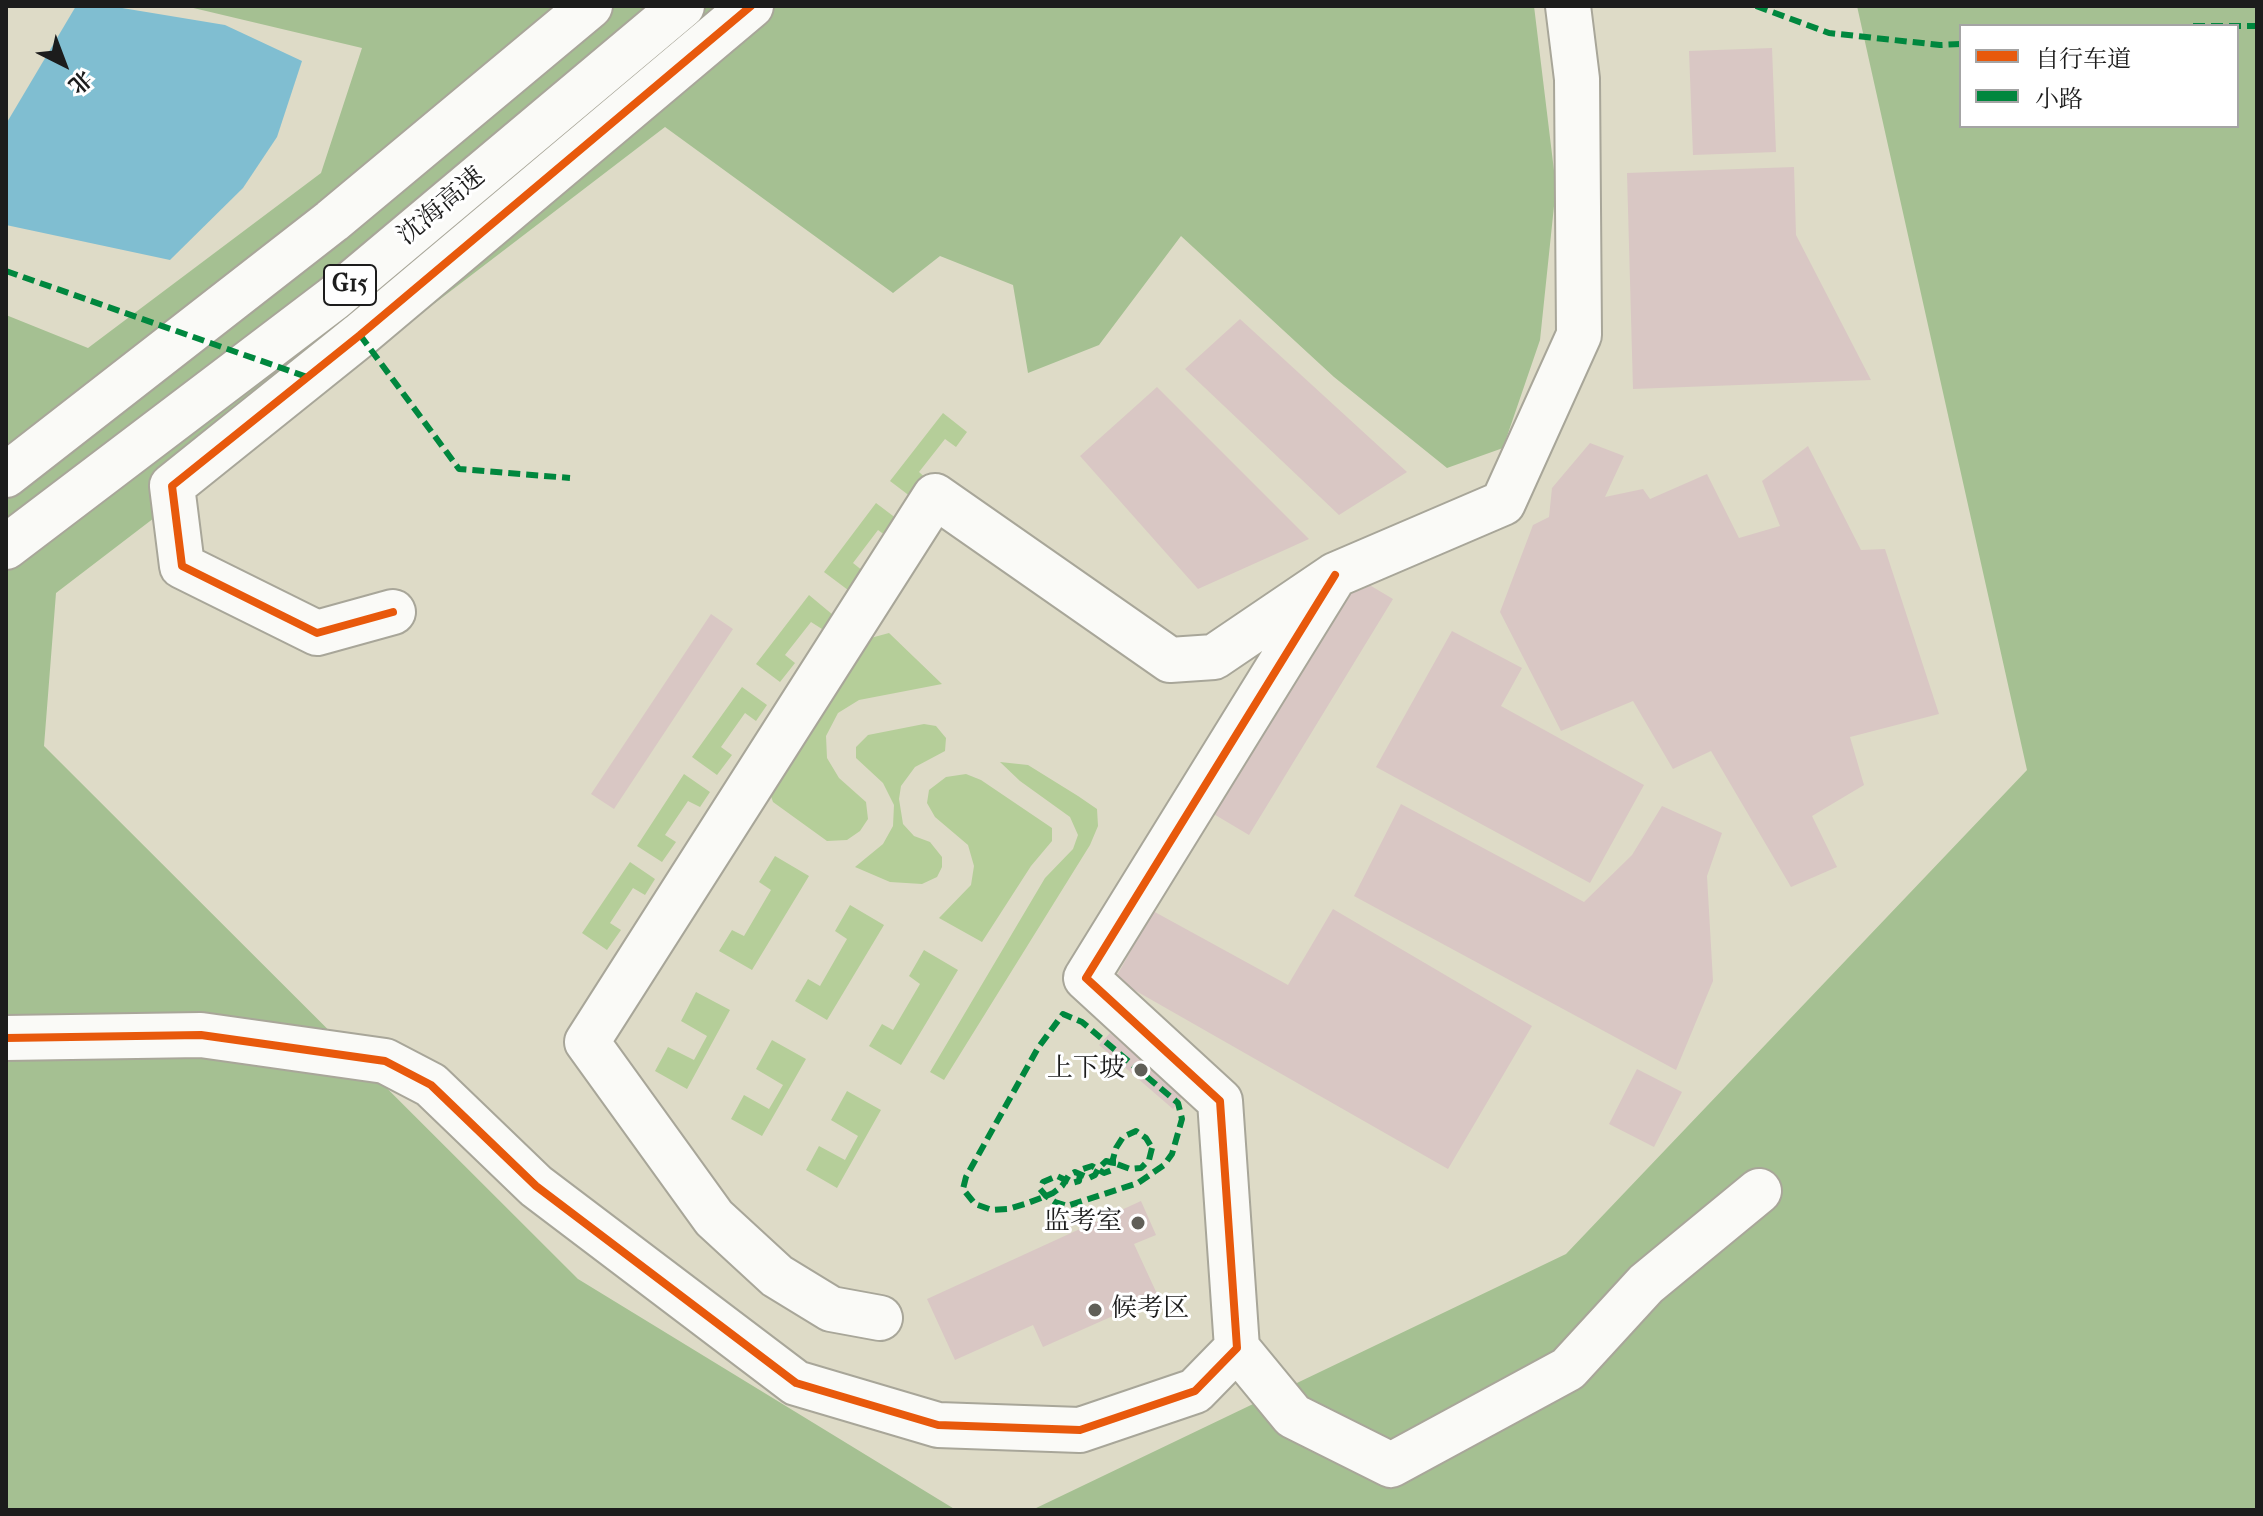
<!DOCTYPE html>
<meta charset="utf-8">
<style>
body{margin:0}
#map{position:relative;width:2263px;height:1516px;overflow:hidden;background:#dedbc7;font-family:"IM FELL French Canon","Noto Serif SC",serif}
canvas{display:block}
.frame{position:absolute;inset:0;border:8px solid #1c1c1c;pointer-events:none}
.legend{position:absolute;left:1959px;top:24px;width:280px;height:104px;box-sizing:border-box;background:#fff;border:2px solid #a4a4a4;margin:0;padding:10px 14px;list-style:none;font-size:24px;color:#1c1c1c}
.legend li{display:flex;align-items:center;gap:16px;height:40px}
.legend b{width:40px;border:2px solid #a4a4a4}
.north{position:absolute;left:24px;top:24px;width:80px;height:80px;-webkit-text-stroke:6px #fff;paint-order:stroke;rotate:138deg;font-size:22px;font-weight:700;line-height:32px;text-align:center;color:#1c1c1c}
.north::after{content:'';display:block;margin:auto;width:28px;height:36px;background:#1c1c1c;clip-path:polygon(50% 0,100% 100%,50% 72%,0 100%)}
</style>
<div id="map">
<canvas width="2263" height="1516"></canvas>
<div class="frame"></div>
<ul class="legend">
<li><b style="height:10px;background:#e8590c"></b>自行车道</li>
<li><b style="height:10px;background:#00873e"></b>小路</li>
</ul>
<div class="north">北</div>
</div>
<script>
const context = document.querySelector('canvas').getContext('2d');
context.lineJoin = 'round';
function fillPath(path, color) { context.fillStyle = color; context.fill(path, 'evenodd'); }
const toPath = rows => new Path2D(rows.map(r => 'M' + r).join(''));
function trace(path, color, width, dash) { context.strokeStyle = color; context.lineWidth = width; context.lineCap = dash ? 'butt' : 'round'; context.setLineDash(dash || []); context.stroke(path); }
function drawText(font, color, halo, rows, align = 'center') {
  context.font = font + ' "IM FELL French Canon","Noto Serif SC",serif'; context.lineWidth = 6; context.setLineDash([]); context.textBaseline = 'middle'; context.strokeStyle = halo; context.fillStyle = color; for (const [text, x, y, turn = 0] of rows) {
    context.save(); context.translate(x, y); context.rotate((+turn || 0) * Math.PI / 180); context.textAlign = isNaN(turn) ? turn : align; if (halo) context.strokeText(text, 0, 0); context.fillText(text, 0, 0); context.restore();
  }
}
const green = toPath([
 [943,413,967,432,956,447,945,439,919,472,929,481,915,500,890,481],
 [876,503,901,522,889,538,878,530,853,563,863,571,848,590,824,572],
 [809,595,833,615,822,629,811,622,785,655,795,663,780,682,756,664],
 [889,633,942,684,859,700,838,713,826,736,827,758,839,778,866,802,868,819,860,831,847,840,827,841,773,802,767,785,867,639],
 [742,687,767,705,756,721,745,713,721,747,732,755,717,775,692,757],
 [924,724,936,726,946,738,945,751,915,767,901,786,899,799,903,824,914,836,930,842,942,857,942,867,937,877,922,884,890,882,855,867,883,844,893,826,894,805,883,783,856,758,856,747,868,735],
 [1000,762,1028,765,1078,796,1097,809,1098,826,1090,845,944,1080,930,1072,1045,878,1073,849,1078,835,1070,817,1020,781],
 [684,774,710,792,700,807,688,801,665,835,676,842,662,862,637,846],
 [966,774,981,780,1052,828,1052,841,1031,866,982,942,939,918,971,885,974,866,968,845,935,817,927,803,929,790,946,777],
 [775,856,809,876,752,970,719,951,732,930,744,936,771,890,759,882],
 [630,862,655,879,645,895,633,888,610,923,621,930,607,950,582,933],
 [850,905,884,925,827,1020,795,1001,808,979,820,986,847,939,835,931],
 [924,950,958,970,901,1065,869,1046,882,1024,893,1030,920,984,909,976],
 [696,992,730,1010,687,1089,655,1071,668,1047,694,1060,707,1036,681,1021],
 [772,1040,806,1059,762,1136,731,1119,744,1095,769,1109,783,1085,756,1069],
 [847,1091,881,1110,837,1188,806,1170,819,1146,845,1160,858,1136,831,1120]
]);
const forest = toPath([
 [185,6,1534,6,1556,187,1540,340,1503,448,1447,468,1334,377,1181,236,1099,345,1028,373,1013,285,940,256,893,293,665,127,56,593,44,746,578,1279,956,1510,6,1510,6,315,88,348,321,173,362,48],
 [1857,6,2257,6,2257,1510,1032,1510,1566,1254,2027,770],
 [1961,26,2237,26,2237,126,1961,126]
]);
const water = toPath([
 [76,6,110,6,225,25,302,61,277,137,243,188,170,260,6,225,6,124]
]);
const building = toPath([
 [1772,48,1776,152,1693,155,1689,51],
 [1794,167,1796,235,1871,380,1633,389,1627,173],
 [1240,319,1407,472,1339,515,1185,369],
 [1157,387,1309,539,1198,589,1080,456],
 [1590,443,1624,456,1605,497,1643,489,1650,499,1707,474,1739,538,1780,526,1762,481,1808,446,1861,550,1885,549,1939,714,1850,737,1864,785,1812,816,1837,867,1791,887,1711,751,1673,769,1633,701,1561,731,1500,612,1533,525,1549,517,1552,488],
 [1356,577,1393,599,1249,835,1212,813],
 [711,614,733,629,614,809,591,794],
 [1452,631,1522,668,1501,706,1644,785,1590,883,1376,767],
 [1401,804,1584,902,1632,855,1662,806,1722,833,1707,876,1713,981,1676,1070,1354,896],
 [1333,909,1532,1026,1448,1169,1115,979,1153,911,1288,985],
 [1110,1033,1184,1095,1173,1109,1099,1045],
 [1637,1069,1682,1092,1654,1147,1609,1124],
 [1141,1201,1156,1235,1134,1244,1158,1296,1043,1347,1033,1325,955,1360,927,1299]
]);
const minor = toPath([
 [393,612,317,633,182,566,172,486,360,335,751,6],
 [6,1038,201,1035,385,1061,431,1085,536,1186,796,1383,938,1425,1080,1430,1195,1391,1237,1348,1220,1101,1086,978,1335,575],
 [880,1318,831,1309,777,1276,714,1218,587,1042,935,496,1170,660,1214,657,1335,575,1503,503,1579,335,1577,79,1568,6],
 [1237,1348,1293,1416,1391,1465,1568,1369,1646,1284,1759,1191]
]);
const highway = toPath([
 [6,475,332,221,590,6],
 [6,547,334,298,682,6]
]);
const quiet = toPath([
 [1756,6,1829,33,1940,45,1961,44],
 [2193,26,2257,26],
 [6,271,307,377],
 [360,335,459,469,570,478],
 [1152,1148,1149,1160,1141,1168,1130,1169,1114,1163,1106,1161,1098,1169,1095,1175,1089,1178,1075,1172,1069,1175,1066,1180,1062,1186,1053,1193,1046,1196,1041,1198,1025,1204,1008,1209,992,1210,975,1204,963,1189,966,1177,1038,1048,1063,1014,1082,1022,1178,1103,1182,1119,1172,1154,1164,1165,1138,1183,1067,1206,1055,1202,1046,1196,1040,1189,1043,1182,1057,1176,1072,1183,1079,1181,1080,1174,1083,1169,1092,1166,1104,1173,1112,1170,1113,1164,1113,1159,1116,1148,1123,1137,1136,1131,1146,1138,1152,1148]
]);
const cycleway = toPath([
 [393,612,317,633,182,566,172,486,360,335,751,6],
 [6,1038,201,1035,385,1061,431,1085,536,1186,796,1383,938,1425,1080,1430,1195,1391,1237,1348,1220,1101,1086,978,1335,575]
]);
const markers = [
 [1141,1070,8,"#605f58"],
 [1138,1223,8,"#605f58"],
 [1095,1310,8,"#605f58"]
];
const shields = [
 [350,285,52]
];
const shieldNames = [
 ["G15",350,285]
];
const streetNames = [
 ["沈海高速",442,207,-40]
];
const poiNames = [
 ["上下坡",1125,1070],
 ["监考室",1122,1223],
 ["候考区",1111,1310,"left"]
];
fillPath(green, '#b5ce99');
fillPath(forest, '#a5c092');
fillPath(water, '#80bed1');
fillPath(building, '#d9c7c4');
trace(minor, '#a8a699', 48);
trace(highway, '#a8a699', 48);
trace(minor, '#fafaf7', 44);
trace(highway, '#fafaf7', 44);
trace(quiet, '#00873e', 6, [12, 6]);
trace(cycleway, '#e8590c', 8);
for (const [x, y, r, color] of markers) { const dot = new Path2D(); dot.arc(x, y, r, 0, 2 * Math.PI); context.fillStyle = color; context.fill(dot); trace(dot, '#fff', 3); }
for (const [x, y, w] of shields) { const box = new Path2D(); box.roundRect(x - w / 2, y - 20, w, 40, 6); context.fillStyle = '#fff'; context.fill(box); trace(box, '#1c1c1c', 2); }
drawText('bold 24px', '#1c1c1c', null, shieldNames);
drawText('26px', '#1c1c1c', '#fff', streetNames);
drawText('26px', '#1c1c1c', '#fff', poiNames, 'right');
</script>
